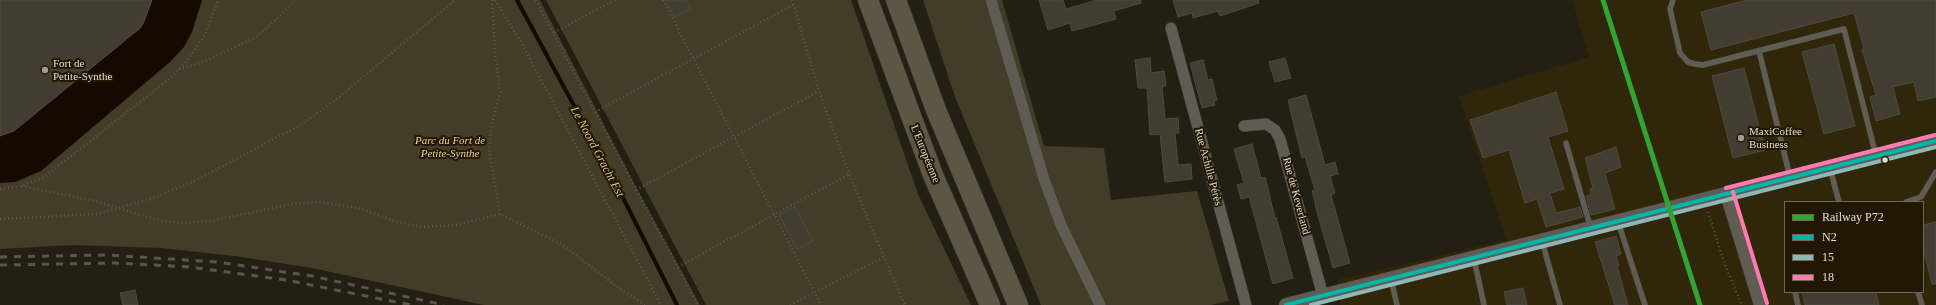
<!DOCTYPE html>
<meta charset="utf-8">
<style>
body{margin:0}
#map{position:relative;width:1936px;height:305px;overflow:hidden;background:#241f13;font-family:Georgia,serif}
canvas{display:block}
.legend{position:absolute;left:1784px;top:201px;width:140px;height:92px;box-sizing:border-box;background:#211804;border:1px solid #6f6856;margin:0;padding:5px 7px;list-style:none;font-size:12px;color:#e5dfd2}
.legend li{display:flex;align-items:center;gap:8px;height:20px}
.legend b{width:20px;border:1px solid #6f6856}
</style>
<div id="map">
<canvas width="1936" height="305"></canvas>
<ul class="legend">
<li><b style="height:5px;background:#33a333"></b>Railway P72</li>
<li><b style="height:5px;background:#00b8aa"></b>N2</li>
<li><b style="height:5px;background:#8eb8b7"></b>15</li>
<li><b style="height:5px;background:#ff7ab1"></b>18</li>
</ul>
</div>
<script>
const context = document.querySelector('canvas').getContext('2d');
context.lineJoin = 'round';
function fillPath(path, color) { context.fillStyle = color; context.fill(path, 'evenodd'); }
const toPath = rows => new Path2D(rows.map(r => 'M' + r).join(''));
function trace(path, color, width, dash) { context.strokeStyle = color; context.lineWidth = width; context.lineCap = dash ? 'butt' : 'round'; context.setLineDash(dash || []); context.stroke(path); }
function drawText(font, color, halo, rows, align = 'center') {
  context.font = font + ' Georgia,serif'; context.lineWidth = 4; context.setLineDash([]); context.textBaseline = 'middle'; context.strokeStyle = halo; context.fillStyle = color; for (const [text, x, y, turn = 0] of rows) {
    context.save(); context.translate(x, y); context.rotate((+turn || 0) * Math.PI / 180); context.textAlign = isNaN(turn) ? turn : align; if (halo) context.strokeText(text, 0, 0); context.fillText(text, 0, 0); context.restore();
  }
}
const built = toPath([
 [1572,0,1936,0,1936,305,1341,305,1337,280,1506,240,1459,96,1589,57],
 [1785,202,1923,202,1923,292,1785,292]
]);
const green = toPath([
 [0,0,540,0,637,189,700,305,484,305,312,268,235,256,161,248,74,245,0,249],
 [546,0,851,0,918,194,971,305,706,305],
 [923,0,1002,0,1044,146,1104,148,1111,200,1197,191,1229,301,1211,305,1041,305,955,97]
]);
const water = toPath([
 [152,0,202,0,192,32,184,47,170,62,41,171,15,182,0,183,0,135,14,131,139,29,143,24]
]);
const stream = toPath([
 [517,0,613,178,677,305]
]);
const building = toPath([
 [0,0,152,0,143,24,139,29,14,131,0,136,0,0],
 [666,0,686,0,691,9,674,17,666,0],
 [1039,0,1063,0,1066,9,1097,0,1141,0,1141,3,1114,11,1116,19,1072,31,1070,23,1048,30,1039,0],
 [1173,0,1258,0,1259,3,1220,16,1218,11,1193,18,1192,13,1178,17,1173,0],
 [1747,0,1936,0,1936,97,1918,101,1914,82,1893,87,1900,114,1876,121,1870,97,1876,95,1862,50,1864,49,1854,13,1711,50,1701,12,1747,0],
 [1834,44,1855,126,1824,134,1802,52,1834,44],
 [1150,58,1151,73,1164,71,1166,86,1162,86,1165,119,1178,118,1179,133,1175,133,1178,165,1191,164,1192,179,1165,182,1160,134,1150,135,1147,88,1138,88,1135,60,1150,58],
 [1285,58,1291,78,1275,82,1269,62,1285,58],
 [1203,60,1208,80,1212,79,1217,100,1214,101,1215,105,1202,108,1190,63,1203,60],
 [1744,68,1765,150,1733,158,1712,76,1744,68],
 [1556,92,1568,131,1548,137,1564,189,1550,193,1556,213,1580,207,1583,217,1546,227,1537,199,1525,203,1509,150,1483,158,1470,120,1556,92],
 [1306,95,1325,165,1335,162,1338,174,1330,176,1335,193,1331,195,1350,263,1333,268,1315,205,1316,205,1312,191,1315,190,1305,157,1302,158,1288,100,1306,95],
 [1252,144,1261,178,1265,177,1275,218,1276,217,1293,278,1273,284,1249,197,1241,199,1237,185,1244,183,1234,149,1252,144],
 [1616,147,1621,167,1605,173,1615,209,1591,215,1586,196,1591,194,1590,189,1593,188,1585,158,1616,147],
 [795,207,813,241,797,249,779,215,795,207],
 [1936,222,1936,284,1932,284,1923,248,1923,225,1936,222],
 [1616,236,1621,254,1616,256,1619,266,1617,266,1628,305,1615,305,1595,242,1616,236],
 [1523,288,1527,305,1507,305,1504,292,1523,288],
 [135,290,138,305,123,305,120,293,135,290],
 [1802,292,1876,292,1879,305,1805,305,1802,292]
]);
const path = toPath([
 [492,0,495,53,500,92,491,127,489,150,500,214],
 [495,0,522,44,661,305],
 [536,0,553,33],
 [615,0,553,33,698,305],
 [663,0,821,305],
 [792,0,819,91,849,174,884,257],
 [179,69,201,63,256,37,279,17,295,0],
 [595,112,793,5],
 [22,186,95,201,161,221,180,223,211,221,292,204,321,202,359,208,397,222,422,227,456,225,500,214,561,244,616,286,645,305],
 [0,189,22,186,43,178,168,80,186,62,205,35,218,0],
 [636,190,819,91],
 [1708,212,1725,265,1742,305],
 [0,219,97,214,153,198,195,181,302,124,338,98,455,0],
 [678,267,849,174],
 [790,305,884,257,905,305]
]);
const service = toPath([
 [1673,0,1670,9,1680,53,1688,62,1695,64,1703,65,1844,29,1876,156],
 [1759,51,1790,177],
 [1566,143,1591,229],
 [1830,168,1839,202],
 [1906,202,1921,197,1936,172],
 [1618,222,1645,305],
 [1542,241,1560,305],
 [1474,259,1484,305],
 [1391,279,1397,305],
 [1795,292,1798,305],
 [1918,292,1922,305]
]);
const minor = toPath([
 [991,0,1044,179,1061,225,1100,305],
 [1171,28,1246,305],
 [1244,126,1266,124,1275,130,1280,139,1323,296]
]);
const tertiary = toPath([
 [1727,194,1761,305],
 [1286,305,1936,141]
]);
const motorway = toPath([
 [868,0,933,175,990,305],
 [896,0,936,110,1018,305]
]);
const rail = toPath([
 [0,257,107,255,217,262,312,276,444,305],
 [0,265,115,263,190,267,286,280,411,305]
]);
const bus1 = toPath([
 [1286,305,1936,141]
]);
const bus2 = toPath([
 [1311,305,1936,147]
]);
const bus3 = toPath([
 [1726,188,1935,135],
 [1733,192,1767,303]
]);
const rail1 = toPath([
 [1603,0,1700,305]
]);
const markers = [
 [45,70,4,"#a19c8f"],
 [1741,138,4,"#a19c8f"],
 [1885,160,3.5,"#e5dfd2"]
];
const poiNames = [
 ["Fort de",53,64],
 ["Petite-Synthe",53,77],
 ["MaxiCoffee",1749,132],
 ["Business",1749,145]
];
const parkNames = [
 ["Parc du Fort de",450,141],
 ["Petite-Synthe",450,154]
];
const streetNames = [
 ["L'Européenne",925,154,68],
 ["Rue Achille Pérès",1208,167,75],
 ["Rue de Keverland",1296,196,75]
];
const waterNames = [
 ["Le Noord Gracht Est",597,152,62]
];
fillPath(built, '#30260a');
fillPath(green, '#433c28');
fillPath(water, '#140a02');
trace(stream, '#140a02', 4);
fillPath(building, '#423d30');
trace(building, '#4e4a40', 1);
trace(service, '#3c3830', 6);
trace(minor, '#3c3830', 12);
trace(tertiary, '#3c3830', 15);
trace(motorway, '#3c3830', 21);
trace(path, '#5b564e', 2.5, [1, 3]);
trace(service, '#605c54', 5.5);
trace(minor, '#605c54', 11);
trace(tertiary, '#605c54', 14);
trace(motorway, '#5e5644', 20);
trace(rail, '#5a564c', 3, [7, 7]);
trace(bus1, '#00b8aa', 4);
trace(bus2, '#8eb8b7', 4);
trace(bus3, '#ff7ab1', 4);
trace(rail1, '#33a333', 5);
for (const [x, y, r, color] of markers) { const dot = new Path2D(); dot.arc(x, y, r, 0, 2 * Math.PI); context.fillStyle = color; context.fill(dot); trace(dot, '#211804', 1.5); }
drawText('11px', '#e5dfd2', '#211804', poiNames, 'left');
drawText('italic 11px', '#efd393', '#211804', parkNames);
drawText('11px', '#e5dfd2', '#211804', streetNames);
drawText('italic 12px', '#dfc484', '#211804', waterNames);
</script>
